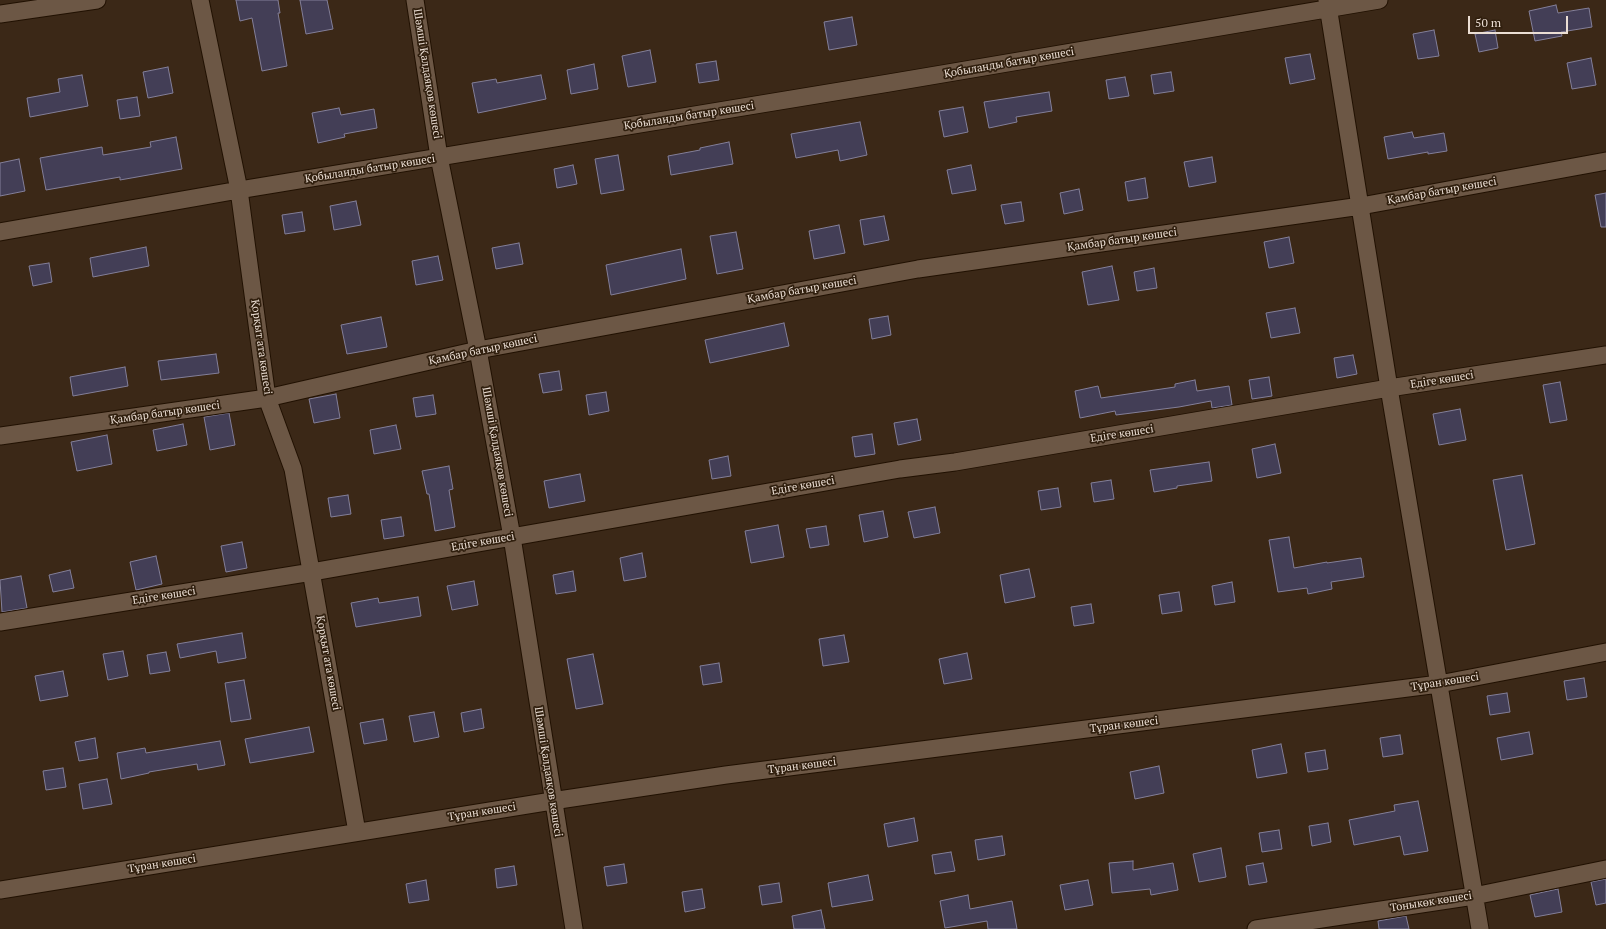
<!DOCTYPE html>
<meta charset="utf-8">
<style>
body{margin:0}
#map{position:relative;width:1606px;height:929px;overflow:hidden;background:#3b2817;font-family:"PT Serif",serif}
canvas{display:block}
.scale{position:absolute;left:1468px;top:16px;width:100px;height:18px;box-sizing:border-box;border:2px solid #ebded4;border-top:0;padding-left:5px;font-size:12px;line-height:14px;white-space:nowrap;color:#ebded4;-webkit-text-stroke:3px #301f0e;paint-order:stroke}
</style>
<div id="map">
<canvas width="1606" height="929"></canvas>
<div class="scale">50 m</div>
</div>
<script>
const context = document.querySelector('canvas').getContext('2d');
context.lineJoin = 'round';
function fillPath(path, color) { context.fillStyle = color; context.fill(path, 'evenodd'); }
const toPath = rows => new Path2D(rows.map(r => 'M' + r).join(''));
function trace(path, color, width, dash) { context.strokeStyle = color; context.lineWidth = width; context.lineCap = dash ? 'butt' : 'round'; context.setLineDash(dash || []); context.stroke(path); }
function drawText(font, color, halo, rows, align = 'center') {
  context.font = font + ' "PT Serif",serif'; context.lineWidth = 3.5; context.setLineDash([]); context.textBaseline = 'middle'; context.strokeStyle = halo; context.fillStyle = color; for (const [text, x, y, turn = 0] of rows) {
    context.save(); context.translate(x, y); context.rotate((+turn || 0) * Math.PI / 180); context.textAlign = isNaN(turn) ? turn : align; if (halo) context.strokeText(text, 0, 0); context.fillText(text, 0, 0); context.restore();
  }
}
const building = toPath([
 [236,0,278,0,280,13,278,13,287,66,262,71,252,18,240,21,236,0],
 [300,0,327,0,333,29,306,34,300,0],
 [1556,5,1558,13,1589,8,1592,27,1561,32,1562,36,1535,41,1529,11,1556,5],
 [852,17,857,45,829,50,824,22,852,17],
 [1434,30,1439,56,1418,59,1413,34,1434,30],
 [1495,30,1498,48,1479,52,1475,34,1495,30],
 [650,50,656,82,628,87,622,56,650,50],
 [1310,54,1315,79,1290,84,1285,58,1310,54],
 [1591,58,1596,85,1572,89,1567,63,1591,58],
 [716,61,719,80,699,83,696,64,716,61],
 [594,64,598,89,571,94,567,70,594,64],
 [168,67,173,93,148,98,143,72,168,67],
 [1171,72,1174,91,1154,94,1151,75,1171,72],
 [82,75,88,106,30,117,27,98,60,92,58,79,82,75],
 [541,75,546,99,478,113,472,83,496,79,497,83,541,75],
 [1125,77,1129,96,1109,99,1106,80,1125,77],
 [1049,92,1052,111,1016,117,1017,122,989,128,984,102,1049,92],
 [137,97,140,116,120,119,117,100,137,97],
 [963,107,968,132,944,137,939,111,963,107],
 [339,108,341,115,374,109,377,128,344,134,345,137,318,143,312,113,339,108],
 [860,122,867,155,840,161,838,150,796,158,791,134,860,122],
 [1412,132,1414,138,1444,133,1447,151,1428,154,1428,152,1388,159,1384,137,1412,132],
 [176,137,182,169,120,180,120,177,46,190,40,158,102,147,103,155,151,147,150,142,176,137],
 [729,142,733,164,671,175,668,156,700,150,700,148,729,142],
 [618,155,624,190,601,194,595,159,618,155],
 [1212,157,1216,182,1189,187,1184,162,1212,157],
 [19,159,25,191,0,196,0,163,19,159],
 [573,165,577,184,557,188,554,169,573,165],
 [971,165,976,190,952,194,947,170,971,165],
 [1145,178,1148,198,1128,201,1125,182,1145,178],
 [1079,189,1083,210,1064,214,1060,193,1079,189],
 [1606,193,1606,227,1601,227,1595,195,1606,193],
 [356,201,361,225,334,230,330,206,356,201],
 [1021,202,1024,221,1005,224,1001,205,1021,202],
 [302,212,305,231,285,234,282,215,302,212],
 [884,216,889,240,864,245,860,220,884,216],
 [839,225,845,253,814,259,809,231,839,225],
 [736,232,743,269,717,274,710,236,736,232],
 [1289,237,1294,263,1269,268,1264,242,1289,237],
 [519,243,523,264,496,269,492,248,519,243],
 [146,247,149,266,93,277,90,258,146,247],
 [681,249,686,279,611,295,606,265,681,249],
 [438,256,443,280,416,285,412,261,438,256],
 [49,263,52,282,33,286,29,266,49,263],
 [1112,266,1119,300,1088,305,1082,272,1112,266],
 [1154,268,1157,288,1137,291,1134,272,1154,268],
 [1295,308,1300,333,1271,338,1266,313,1295,308],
 [888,316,891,335,872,339,869,319,888,316],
 [381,317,387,347,347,354,341,325,381,317],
 [784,323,789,346,710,363,705,340,784,323],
 [216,354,219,373,161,380,158,361,216,354],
 [1353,355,1357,374,1337,378,1334,358,1353,355],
 [125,367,128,386,73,396,70,377,125,367],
 [559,371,562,390,543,393,539,374,559,371],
 [1269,377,1272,396,1252,399,1249,380,1269,377],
 [1195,380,1197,391,1229,386,1232,405,1212,408,1211,401,1179,407,1116,415,1115,411,1080,418,1075,391,1098,386,1101,398,1175,387,1175,384,1195,380],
 [1560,382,1567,420,1550,423,1543,385,1560,382],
 [606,392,609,411,589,415,586,395,606,392],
 [336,394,340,418,314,423,309,399,336,394],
 [433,395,436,414,416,417,413,398,433,395],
 [1460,409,1466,440,1439,445,1433,414,1460,409],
 [229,413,235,445,210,450,204,417,229,413],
 [917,419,921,440,898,445,894,423,917,419],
 [183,424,187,445,157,451,153,430,183,424],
 [396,425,401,449,374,454,370,430,396,425],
 [872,434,875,454,855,457,852,437,872,434],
 [107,435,112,464,77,471,71,442,107,435],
 [1275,444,1281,473,1257,478,1252,449,1275,444],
 [728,456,731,476,712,479,709,460,728,456],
 [1209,462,1212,481,1177,486,1177,488,1154,492,1150,470,1209,462],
 [449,466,453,489,449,490,455,527,435,531,429,494,427,494,422,471,449,466],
 [580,474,585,501,549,508,544,481,580,474],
 [1522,475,1535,544,1506,550,1493,480,1522,475],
 [1111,480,1114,499,1094,502,1091,483,1111,480],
 [1058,488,1061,507,1041,510,1038,491,1058,488],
 [348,495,351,514,331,517,328,498,348,495],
 [935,507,940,533,914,538,908,512,935,507],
 [883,511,888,537,864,542,859,515,883,511],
 [401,517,404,536,384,539,381,520,401,517],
 [778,525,784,557,751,563,745,531,778,525],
 [826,526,829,545,810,548,806,529,826,526],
 [1289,537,1294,568,1327,562,1327,563,1361,558,1364,577,1331,582,1332,589,1308,594,1307,588,1278,592,1269,540,1289,537],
 [242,542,247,568,226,572,221,546,242,542],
 [642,553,646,577,624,581,620,558,642,553],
 [156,556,162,584,136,590,130,562,156,556],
 [1029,569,1035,597,1005,603,1000,575,1029,569],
 [70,570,74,588,53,592,49,575,70,570],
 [573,571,576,591,556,594,553,575,573,571],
 [21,576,27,608,2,612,0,580,21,576],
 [474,581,478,605,452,610,447,586,474,581],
 [1232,582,1235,602,1215,605,1212,586,1232,582],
 [1179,592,1182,611,1162,614,1159,595,1179,592],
 [418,597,421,616,356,627,351,603,378,598,379,603,418,597],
 [1091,604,1094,623,1074,626,1071,607,1091,604],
 [242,633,246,658,218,663,216,651,180,658,177,644,242,633],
 [844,635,849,662,823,666,819,639,844,635],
 [123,651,128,676,108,680,103,654,123,651],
 [166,652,170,671,150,674,147,655,166,652],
 [967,653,972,679,944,684,939,659,967,653],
 [593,654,603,704,576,709,567,659,593,654],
 [719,663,722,682,703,685,700,666,719,663],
 [63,671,68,696,40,701,35,676,63,671],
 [1584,678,1587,697,1567,700,1564,681,1584,678],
 [244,680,251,719,231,722,225,683,244,680],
 [1507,693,1510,712,1490,715,1487,696,1507,693],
 [481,709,484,728,464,732,461,713,481,709],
 [434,712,439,737,414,742,409,716,434,712],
 [383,719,387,740,364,744,360,723,383,719],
 [309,727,314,752,250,763,245,739,309,727],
 [1529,732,1533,754,1501,760,1497,738,1529,732],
 [1400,735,1403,754,1383,757,1380,738,1400,735],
 [95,738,98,758,79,761,75,742,95,738],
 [220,741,225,765,198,770,197,764,149,772,149,773,121,779,117,753,145,748,146,753,220,741],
 [1281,744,1287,773,1257,778,1252,750,1281,744],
 [1325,750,1328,769,1308,772,1305,753,1325,750],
 [1159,766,1164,793,1135,799,1130,772,1159,766],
 [63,768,66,787,46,790,43,771,63,768],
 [107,779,112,804,83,809,79,784,107,779],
 [1418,801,1428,851,1404,855,1400,836,1354,845,1349,820,1395,811,1394,805,1418,801],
 [914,818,918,841,888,847,884,824,914,818],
 [1328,823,1331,842,1312,846,1309,826,1328,823],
 [1279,830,1282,849,1262,852,1259,833,1279,830],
 [1002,836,1005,855,978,860,975,840,1002,836],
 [1221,848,1226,877,1199,882,1193,854,1221,848],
 [951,852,955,871,935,874,932,855,951,852],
 [1133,861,1133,870,1173,863,1178,890,1151,895,1150,889,1112,893,1109,863,1133,861],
 [1263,863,1267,882,1249,885,1246,866,1263,863],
 [624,864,627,883,607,886,604,867,624,864],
 [514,866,517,885,497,888,495,869,514,866],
 [868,875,873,900,832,907,828,883,868,875],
 [1606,879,1606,903,1596,905,1591,882,1606,879],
 [426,880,429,900,409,903,406,884,426,880],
 [1088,880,1093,905,1065,910,1060,885,1088,880],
 [779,883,782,902,762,905,759,886,779,883],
 [702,889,705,908,685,912,682,892,702,889],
 [1558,889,1562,912,1535,917,1530,895,1558,889],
 [968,895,970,909,1012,901,1017,929,988,929,987,921,945,928,940,901,968,895],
 [821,910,825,929,794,929,792,916,821,910],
 [1406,916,1409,929,1379,929,1378,921,1406,916]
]);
const minor = toPath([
 [200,0,239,190,267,398,293,469,357,832],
 [415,0,439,157,478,350,512,537,574,929],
 [1327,0,1389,388,1480,929],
 [0,14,97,0],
 [0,232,239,190,889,83,1379,0],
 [0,436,267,398,478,350,918,269,1361,206,1606,161],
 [0,622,312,572,900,469,955,462,1389,388,1606,355],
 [0,890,552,801,726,775,1439,684,1606,652],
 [1256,929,1474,896,1606,869]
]);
const streetNames = [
 ["Қобыланды батыр көшесі",1009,63,-10],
 ["Шәмші Қалдаяқов көшесі",427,74,81],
 ["Қобыланды батыр көшесі",689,116,-9],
 ["Қобыланды батыр көшесі",370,169,-9],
 ["Қамбар батыр көшесі",1442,191,-10],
 ["Қамбар батыр көшесі",1122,240,-8],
 ["Қамбар батыр көшесі",802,290,-10],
 ["Қорқыт ата көшесі",261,347,82],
 ["Қамбар батыр көшесі",483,350,-12],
 ["Едіге көшесі",1442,380,-9],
 ["Қамбар батыр көшесі",165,413,-8],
 ["Едіге көшесі",1122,434,-9],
 ["Шәмші Қалдаяқов көшесі",497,452,80],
 ["Едіге көшесі",803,486,-10],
 ["Едіге көшесі",483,542,-10],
 ["Едіге көшесі",164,596,-9],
 ["Қорқыт ата көшесі",328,663,80],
 ["Тұран көшесі",1445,682,-9],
 ["Тұран көшесі",1124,725,-7],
 ["Тұран көшесі",802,766,-7],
 ["Шәмші Қалдаяқов көшесі",548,772,81],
 ["Тұран көшесі",482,812,-9],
 ["Тұран көшесі",162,864,-9],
 ["Тоныкөк көшесі",1431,902,-9]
];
fillPath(building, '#433e56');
trace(building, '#837f99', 1);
trace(minor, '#211102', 19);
trace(minor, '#6c5745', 17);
drawText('11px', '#ebded4', '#301f0e', streetNames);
</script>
